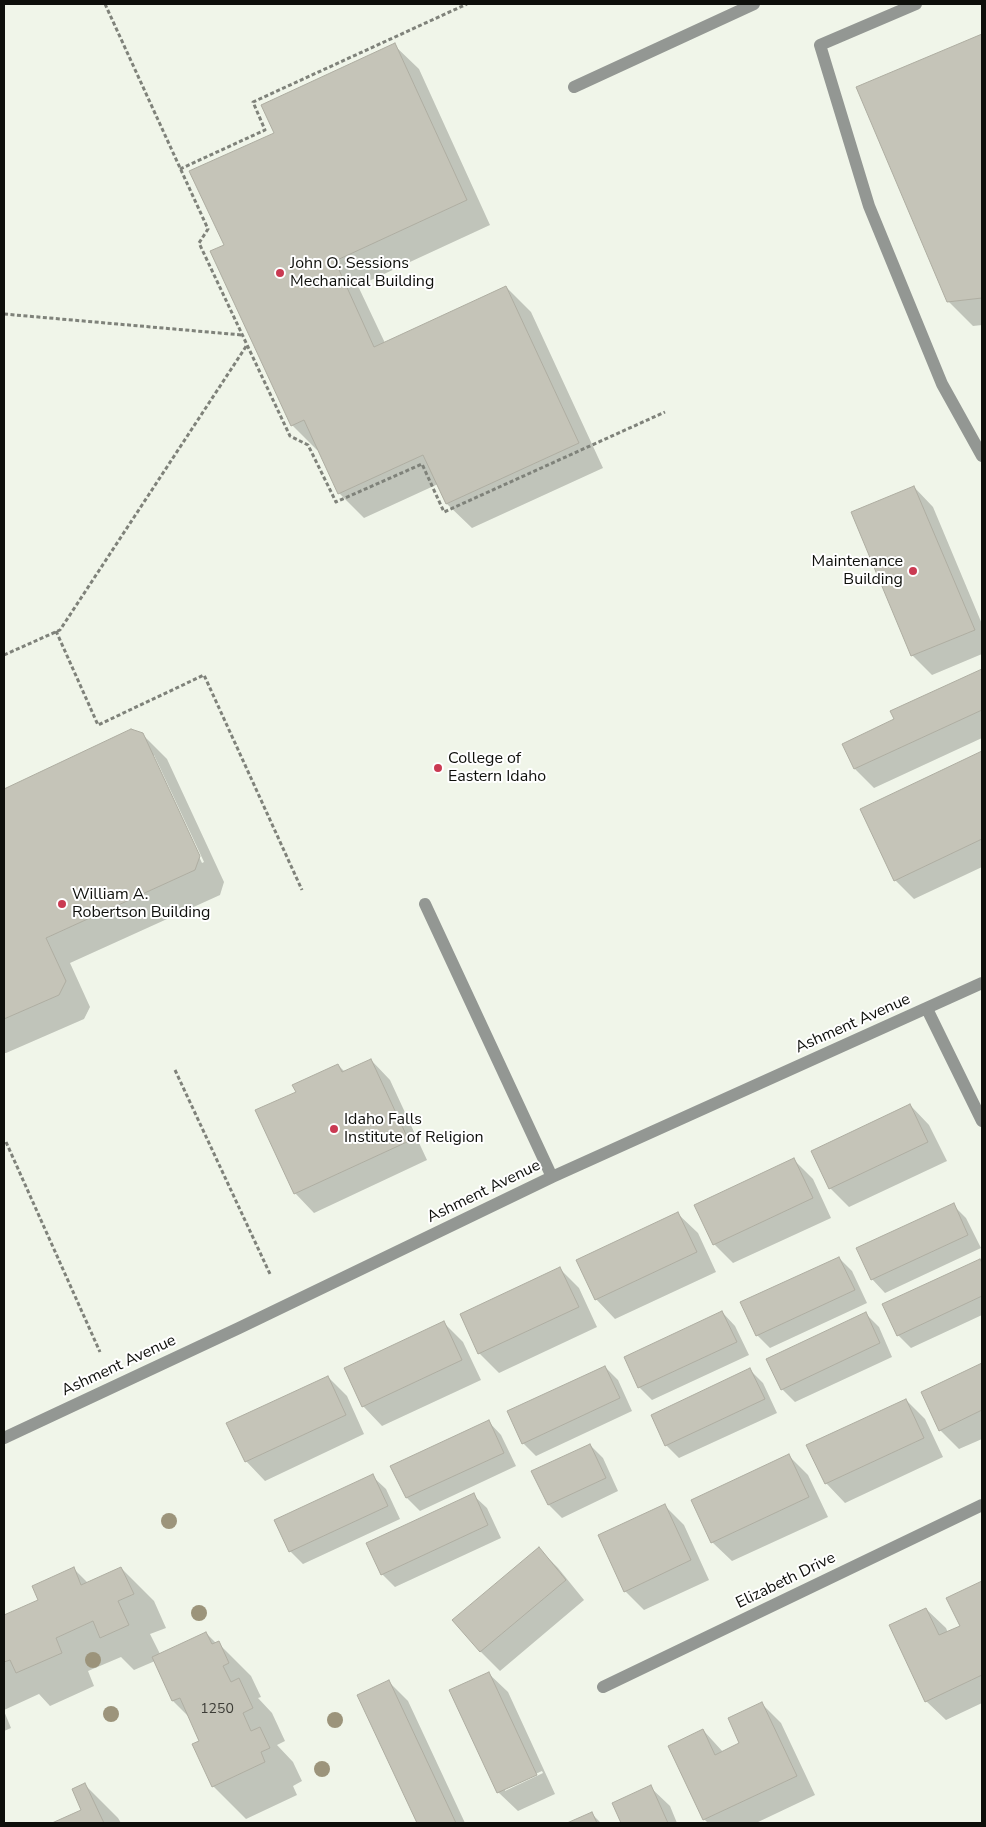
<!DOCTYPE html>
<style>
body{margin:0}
#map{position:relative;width:986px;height:1827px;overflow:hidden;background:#f0f5e9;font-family:"Nunito Sans",sans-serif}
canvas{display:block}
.frame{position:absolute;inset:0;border:5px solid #0e0f0b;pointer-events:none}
</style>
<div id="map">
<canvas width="986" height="1827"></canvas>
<div class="frame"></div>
</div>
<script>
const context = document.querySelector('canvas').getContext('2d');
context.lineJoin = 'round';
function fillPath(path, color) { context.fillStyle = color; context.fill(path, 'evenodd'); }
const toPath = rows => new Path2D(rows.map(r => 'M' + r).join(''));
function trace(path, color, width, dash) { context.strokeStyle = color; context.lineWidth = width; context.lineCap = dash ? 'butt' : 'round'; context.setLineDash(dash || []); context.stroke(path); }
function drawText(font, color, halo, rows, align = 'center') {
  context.font = font + ' "Nunito Sans",sans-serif'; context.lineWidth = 4; context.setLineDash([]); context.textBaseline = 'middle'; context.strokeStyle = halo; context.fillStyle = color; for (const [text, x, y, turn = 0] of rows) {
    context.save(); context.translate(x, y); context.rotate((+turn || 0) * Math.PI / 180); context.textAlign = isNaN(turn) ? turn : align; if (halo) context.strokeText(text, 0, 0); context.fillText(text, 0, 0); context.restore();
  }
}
const shadow = toPath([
 [982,35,982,325,973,326,948,301,858,87],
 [394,45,419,69,490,225,358,286,385,343,506,287,531,312,603,468,472,528,447,504,438,484,364,518,339,493,319,449,317,450,292,425,225,245,275,133],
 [914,487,933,507,982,624,982,654,932,675,913,656,853,513],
 [982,670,982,738,874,788,855,769,844,744,896,720,892,712],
 [131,730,142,734,167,759,224,882,220,895,70,963,90,1007,84,1019,6,1053,4,1053,4,790],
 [152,755,154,755,204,862,202,863],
 [982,753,982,867,914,899,895,880,862,809],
 [371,1060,390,1080,427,1160,314,1213,295,1193,297,1092,338,1065,345,1072],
 [910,1105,929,1125,947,1161,849,1207,830,1188],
 [794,1160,813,1179,831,1218,733,1263,714,1244],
 [953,1205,966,1218,981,1248,885,1293,872,1279],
 [678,1214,698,1233,716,1272,615,1319,596,1299],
 [839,1258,852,1271,867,1303,770,1348,757,1335],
 [980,1260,982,1263,982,1315,911,1348,898,1335],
 [560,1269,579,1288,597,1327,499,1373,479,1353,461,1315],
 [722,1312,735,1326,749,1355,652,1400,639,1387],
 [866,1314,879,1327,892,1357,795,1402,782,1389],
 [444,1323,463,1342,481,1380,382,1426,363,1406],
 [982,1364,982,1439,959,1449,940,1430,922,1392],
 [605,1367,618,1380,632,1411,536,1456,523,1443],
 [750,1370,763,1383,777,1413,679,1458,666,1445],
 [328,1377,347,1396,364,1434,265,1481,246,1461],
 [906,1400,925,1419,943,1457,845,1503,826,1483],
 [488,1421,501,1435,516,1466,420,1511,407,1498,392,1466],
 [590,1445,603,1458,618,1491,562,1518,549,1505],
 [789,1456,808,1475,828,1517,732,1561,712,1542],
 [372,1476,386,1489,400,1519,303,1564,290,1551],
 [473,1495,487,1508,501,1538,395,1587,382,1574],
 [665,1506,684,1525,709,1580,644,1610,625,1591],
 [539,1549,558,1568,584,1600,500,1671,480,1651],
 [121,1568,154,1601,166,1628,150,1634,160,1654,206,1633,217,1644,218,1643,251,1676,261,1697,258,1698,272,1713,285,1741,277,1745,293,1762,302,1781,293,1786,297,1795,246,1819,213,1786,201,1741,190,1718,173,1701,155,1661,134,1670,121,1657,88,1671,94,1686,50,1706,39,1694,4,1710,4,1617,40,1601,74,1569,88,1583],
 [982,1583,982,1703,946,1720,926,1701,926,1609,946,1628,948,1633,962,1626,948,1598],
 [488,1673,508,1692,555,1794,518,1811,498,1792],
 [542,1771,543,1773,505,1791,505,1788],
 [389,1682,408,1701,465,1823,418,1823,359,1696],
 [762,1704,781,1723,815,1795,756,1823,708,1823,704,1819,703,1730,723,1752,741,1743],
 [4,1711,11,1728,4,1731],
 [85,1785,118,1818,121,1823,55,1823,83,1810],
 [650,1787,670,1806,677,1823,622,1823,613,1803],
 [592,1814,601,1823,571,1823]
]);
const building = toPath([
 [982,34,982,298,947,302,856,87,982,34],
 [395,43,467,200,335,261,374,347,506,286,579,443,446,504,423,455,338,494,304,420,291,426,210,251,224,245,189,171,274,133,261,105,395,43],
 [914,486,975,630,911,656,851,512,914,486],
 [982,669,982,710,854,769,842,744,894,719,890,711,982,669],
 [131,729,143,733,200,856,195,870,46,938,66,981,59,995,4,1019,4,789,131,729],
 [982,751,982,839,894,881,860,809,982,751],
 [371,1059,409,1141,294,1194,255,1110,296,1092,292,1085,338,1064,342,1072,371,1059],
 [910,1104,928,1142,829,1189,811,1151,910,1104],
 [794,1158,813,1198,713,1245,694,1205,794,1158],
 [954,1203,968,1235,871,1280,856,1248,954,1203],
 [678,1212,697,1252,595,1300,576,1260,678,1212],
 [839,1257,855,1290,756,1336,740,1302,839,1257],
 [980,1259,982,1263,982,1296,897,1336,882,1304,980,1259],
 [560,1267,579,1307,478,1354,460,1314,560,1267],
 [722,1311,737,1342,638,1388,624,1357,722,1311],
 [866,1312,880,1343,781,1390,766,1359,866,1312],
 [444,1321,462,1360,362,1407,344,1368,444,1321],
 [982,1363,982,1410,939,1431,921,1392,982,1363],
 [605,1366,620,1398,522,1444,507,1411,605,1366],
 [750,1368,765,1399,665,1446,651,1415,750,1368],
 [328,1376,346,1415,245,1462,226,1423,328,1376],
 [906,1399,924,1438,825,1484,806,1445,906,1399],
 [489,1420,504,1453,406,1498,390,1466,489,1420],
 [590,1444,606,1478,548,1505,531,1471,590,1444],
 [789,1454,809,1497,711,1543,691,1500,789,1454],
 [373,1474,388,1506,289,1552,274,1520,373,1474],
 [474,1493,488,1525,381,1575,366,1543,474,1493],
 [665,1504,691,1560,624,1592,598,1535,665,1504],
 [539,1547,566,1580,480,1652,452,1620,539,1547],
 [74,1567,81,1585,121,1567,134,1594,118,1601,129,1625,100,1638,93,1621,56,1638,62,1653,16,1673,10,1660,4,1662,4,1615,38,1600,32,1586,74,1567],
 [982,1581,982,1675,925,1702,889,1625,926,1608,939,1635,960,1626,946,1598,982,1581],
 [206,1632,212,1644,219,1641,229,1663,223,1666,231,1682,239,1678,253,1708,243,1713,251,1731,260,1727,270,1748,261,1752,265,1762,212,1787,192,1744,199,1741,180,1698,172,1701,152,1657,206,1632],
 [489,1672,537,1775,497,1793,449,1690,489,1672],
 [389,1680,456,1823,417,1823,357,1695,389,1680],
 [762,1702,797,1776,703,1820,668,1746,703,1729,715,1755,739,1743,728,1718,762,1702],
 [85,1783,104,1823,52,1823,81,1810,72,1789,85,1783],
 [651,1785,668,1823,621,1823,612,1803,651,1785],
 [592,1812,597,1823,567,1823,592,1812]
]);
const path = toPath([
 [105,4,208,229,199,243,290,436,308,445,336,502,422,464,444,512,665,412],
 [180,169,265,130,253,102,467,4],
 [4,314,242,335],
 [56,631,98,725,204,675,302,890],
 [4,655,60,630,247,345],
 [175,1070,270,1274],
 [6,1142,100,1352]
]);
const minor = toPath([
 [916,4,820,45,869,206,942,384,982,456],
 [574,87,754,4],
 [425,904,552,1177],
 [927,1009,982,1121],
 [4,1438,239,1328,552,1177,982,983],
 [603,1687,982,1505]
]);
const trees = [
 [169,1521],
 [199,1613],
 [93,1660],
 [111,1714],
 [335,1720],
 [322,1769]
];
const markers = [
 [280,273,5,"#ca3a52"],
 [913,571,5,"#ca3a52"],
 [438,768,5,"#ca3a52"],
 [62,904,5,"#ca3a52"],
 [334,1129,5,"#ca3a52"]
];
const numberNames = [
 ["1250",217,1710]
];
const poiNames = [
 ["John O. Sessions",290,264],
 ["Mechanical Building",290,282],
 ["Maintenance",903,562,"right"],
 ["Building",903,580,"right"],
 ["College of",448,759],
 ["Eastern Idaho",448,777],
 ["William A.",72,895],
 ["Robertson Building",72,913],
 ["Idaho Falls",344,1120],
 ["Institute of Religion",344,1138]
];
const streetNames = [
 ["Ashment Avenue",853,1024,-24],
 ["Ashment Avenue",484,1192,-26],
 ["Ashment Avenue",119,1366,-25],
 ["Elizabeth Drive",786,1581,-26]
];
fillPath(shadow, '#0003');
fillPath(building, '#c5c4b8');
trace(building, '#aeada1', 1);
trace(path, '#7f827a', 3, [4, 2.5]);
trace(minor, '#939793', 12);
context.fillStyle = '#9c947b';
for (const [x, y] of trees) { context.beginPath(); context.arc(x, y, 8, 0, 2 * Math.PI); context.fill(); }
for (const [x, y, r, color] of markers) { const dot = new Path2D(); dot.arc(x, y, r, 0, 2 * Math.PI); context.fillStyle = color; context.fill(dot); trace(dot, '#fff', 2); }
drawText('14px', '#3c3c36', null, numberNames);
drawText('16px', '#0e0f0b', '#fff', poiNames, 'left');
drawText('16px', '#0e0f0b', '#fff', streetNames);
</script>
